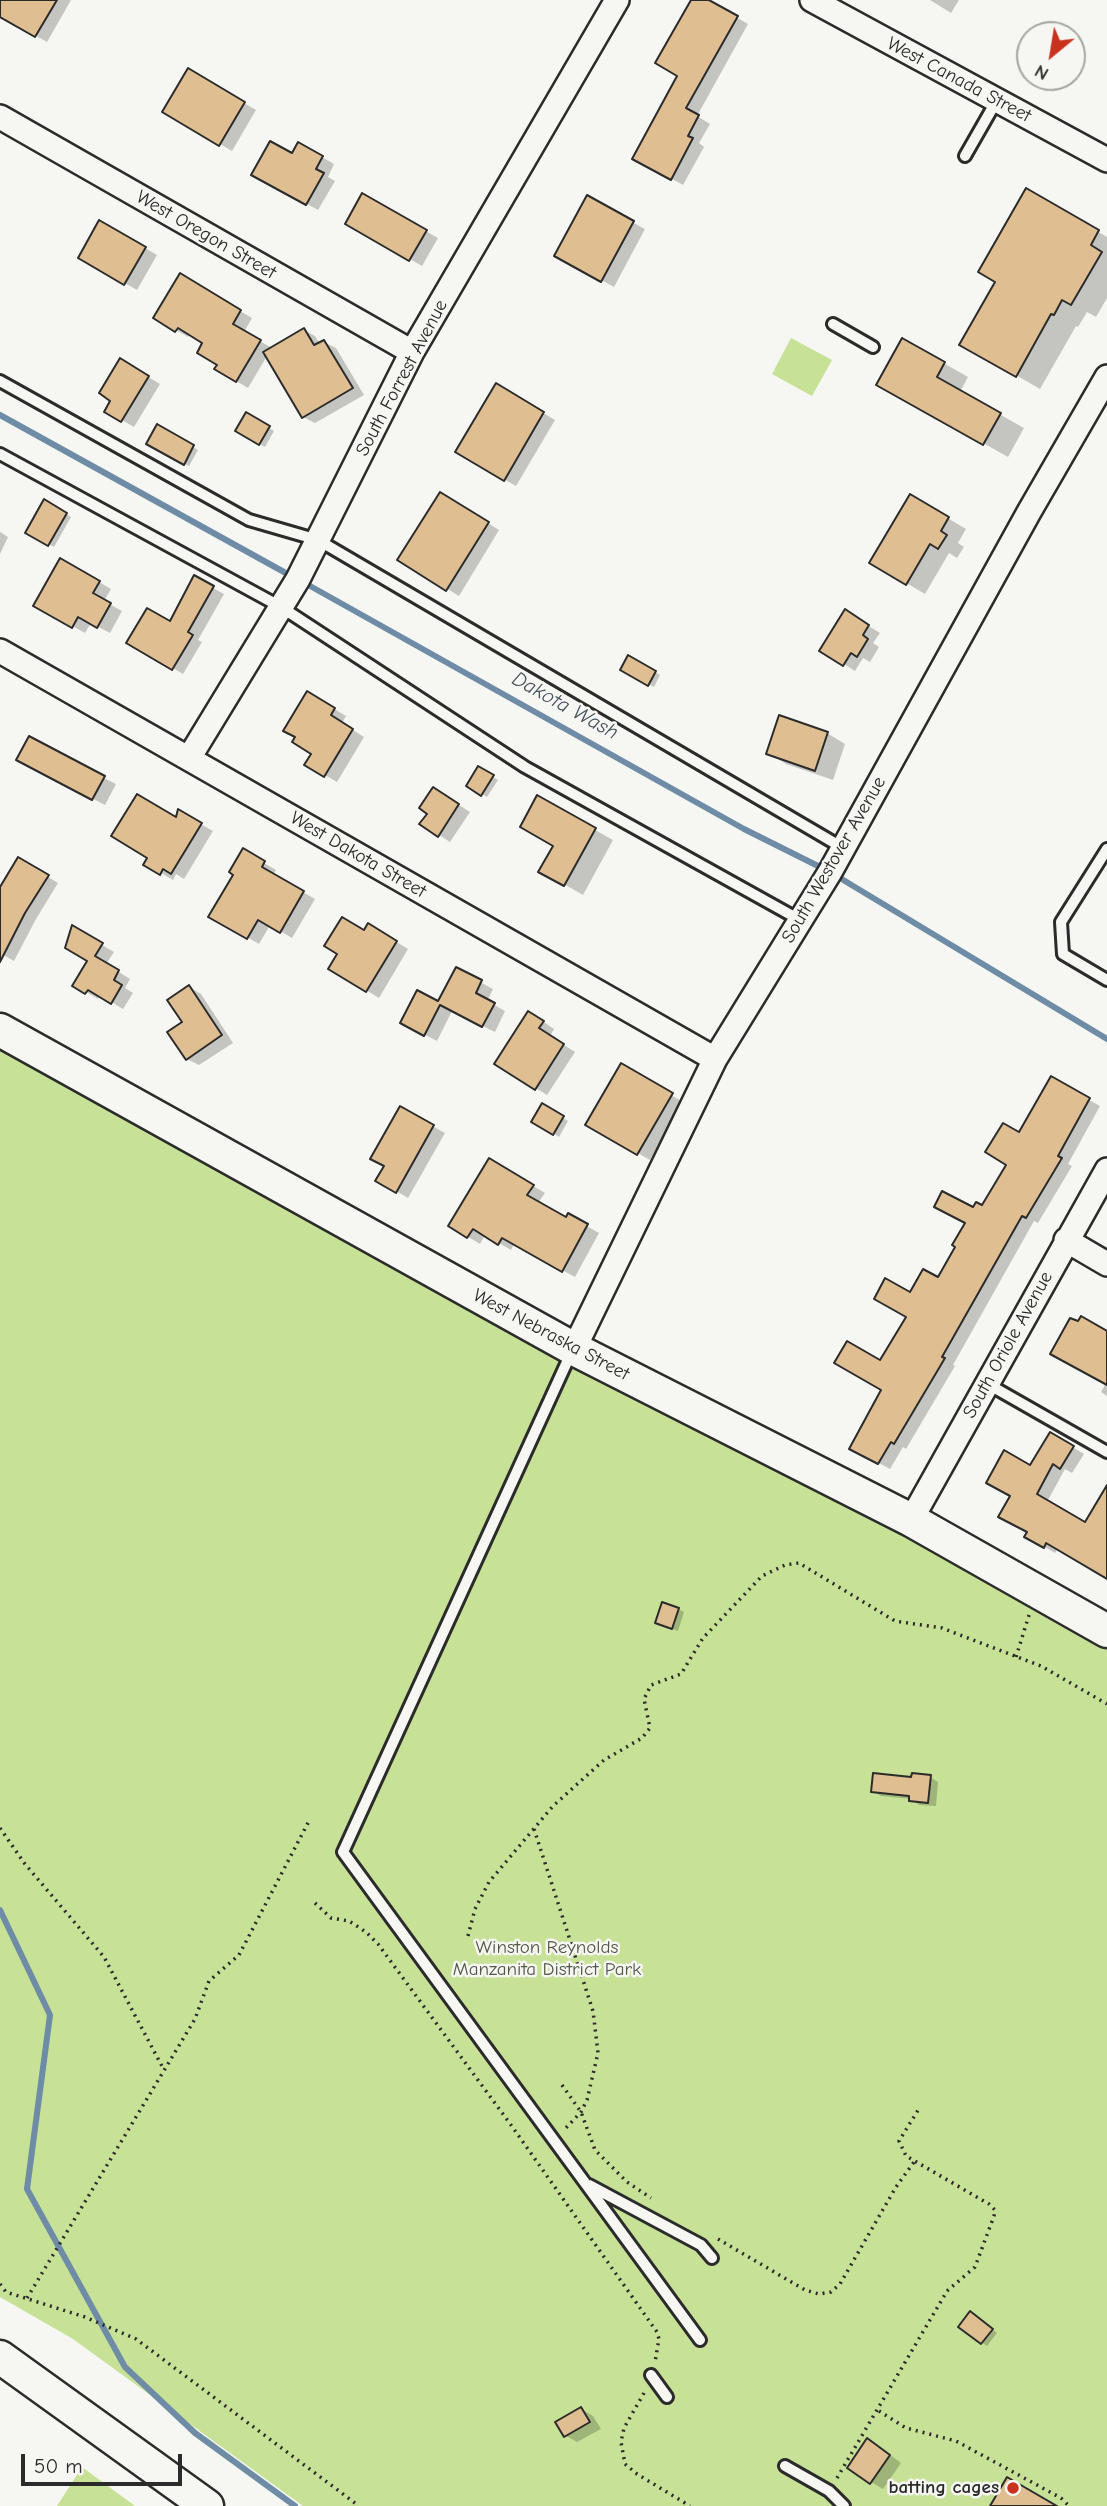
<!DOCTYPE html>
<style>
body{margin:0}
#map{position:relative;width:1107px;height:2506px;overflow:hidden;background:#f6f6f2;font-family:"Comic Neue",sans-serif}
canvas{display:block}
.north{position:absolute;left:1016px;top:21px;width:70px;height:70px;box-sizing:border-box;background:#f6f6f2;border:2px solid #a5a5a2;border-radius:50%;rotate:210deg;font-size:19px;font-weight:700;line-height:28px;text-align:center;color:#2b2b2b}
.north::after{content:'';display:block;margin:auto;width:24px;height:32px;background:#c8321e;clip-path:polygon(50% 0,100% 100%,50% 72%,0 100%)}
.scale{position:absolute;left:21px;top:2454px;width:161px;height:32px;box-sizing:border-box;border:4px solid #2b2b2b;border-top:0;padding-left:9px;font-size:21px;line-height:24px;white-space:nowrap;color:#2b2b2b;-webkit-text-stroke:5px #f6f6f2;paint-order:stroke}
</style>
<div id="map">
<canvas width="1107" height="2506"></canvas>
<div class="north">N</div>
<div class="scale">50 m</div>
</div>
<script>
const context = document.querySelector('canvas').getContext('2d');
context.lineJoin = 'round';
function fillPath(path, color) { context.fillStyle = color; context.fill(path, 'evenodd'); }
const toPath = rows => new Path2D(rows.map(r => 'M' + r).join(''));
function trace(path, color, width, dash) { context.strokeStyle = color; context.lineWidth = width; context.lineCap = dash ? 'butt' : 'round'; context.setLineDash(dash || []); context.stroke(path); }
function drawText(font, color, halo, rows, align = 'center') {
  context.font = font + ' "Comic Neue",sans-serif'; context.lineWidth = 5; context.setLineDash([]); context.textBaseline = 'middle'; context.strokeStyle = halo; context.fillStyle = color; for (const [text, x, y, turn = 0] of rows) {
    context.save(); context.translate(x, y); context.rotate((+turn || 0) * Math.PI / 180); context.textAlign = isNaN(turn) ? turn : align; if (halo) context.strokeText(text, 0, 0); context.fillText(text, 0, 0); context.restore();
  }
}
const green = toPath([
 [791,338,832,360,812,396,772,374],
 [0,1050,514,1335,902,1529,1107,1646,1107,2506,303,2506,73,2339,0,2297],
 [82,2467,135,2506,57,2506]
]);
const shadow = toPath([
 [0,0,71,0,47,42,0,15],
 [693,0,706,0,748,24,697,116,710,124,699,143,704,147,683,185,634,158,679,75],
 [930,0,959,0,951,13],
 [188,70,256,110,232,151,164,111],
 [299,144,334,164,328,177,335,181,318,210,254,174,293,156],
 [1027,191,1107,237,1107,298,1096,317,1087,312,1078,327,1076,326,1040,389,962,344,997,281],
 [363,196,438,238,422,266,347,223],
 [587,198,645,229,614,287,556,255],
 [100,222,157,255,137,290,80,257],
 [181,276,252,318,244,332,272,348,304,330,315,336,320,344,324,342,336,348,364,395,315,423,303,417,267,356,248,388,216,369,219,364,205,342,190,333,188,337,155,318],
 [903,340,968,377,960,392,1024,428,1008,457,878,384],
 [120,360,160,384,134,427,106,411,113,400],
 [497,386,555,420,516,486,458,452],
 [247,414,274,431,265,447,237,430],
 [157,427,198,450,189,466,148,443],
 [910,496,966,529,958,543,964,547,957,558,949,553,925,594,871,562],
 [452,501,499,530,459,596,400,560],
 [45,502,71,517,54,547,27,532],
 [0,532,8,537,0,554],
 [61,560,111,589,104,601,122,611,110,633,91,623,85,633,35,605],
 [195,578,224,594,198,640,202,642,183,674,128,642,170,624],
 [846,612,880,633,873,643,879,647,870,662,863,658,855,671,822,650],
 [629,657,660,675,654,687,622,670],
 [308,693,346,716,342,723,364,737,337,782,306,764,313,753],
 [827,733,845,744,833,780,786,764,768,753],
 [30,766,104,778,116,784,105,805],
 [478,768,498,780,487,797,468,785],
 [445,796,470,812,450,842,439,835],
 [538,798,613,840,583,895,541,871,555,845],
 [179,812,213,831,184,879,176,874,173,880,146,864,177,820],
 [243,851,276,870,273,875,315,899,292,938,270,925,259,944,211,916,236,874],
 [19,859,58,883,36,919,14,961,0,953,0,890],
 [369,925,408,949,379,998,330,968],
 [73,928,114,952,106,964,130,979,125,988,133,993,123,1009,100,995,98,999,74,985,89,960],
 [456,969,493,989,487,1001,505,1011,495,1032,452,1011,437,1041,414,1029,439,1003],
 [189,987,201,994,233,1043,199,1065,187,1059,185,1022],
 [541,1020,554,1029,550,1036,575,1052,547,1095,496,1063],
 [621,1066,683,1102,650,1160,587,1124],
 [1051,1079,1100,1106,1068,1164,1072,1166,1038,1223,1034,1221,953,1365,955,1366,906,1449,903,1447,890,1469,851,1448,883,1389,881,1363,909,1317,911,1294,938,1279,957,1246,974,1210,982,1207,1008,1164,1020,1135],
 [543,1105,568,1121,559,1137,533,1121],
 [400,1108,445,1133,408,1198,378,1180,386,1166],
 [489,1160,545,1193,538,1203,567,1219,569,1216,599,1233,575,1277,514,1244,511,1250,485,1235,480,1244,450,1226],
 [1107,1333,1107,1396,1101,1392,1106,1383],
 [1051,1434,1084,1454,1072,1473,1065,1469,1047,1502,1086,1525,1107,1488,1107,1580,1091,1571,1093,1568,1058,1548,1055,1553,1027,1536,1031,1467],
 [678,1609,684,1612,678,1631,662,1625],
 [930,1777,938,1782,936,1806,919,1805,911,1799,881,1796,873,1791,913,1778],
 [975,2316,997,2333,987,2346,960,2326],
 [581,2409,593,2416,601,2429,577,2442,565,2435],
 [879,2447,901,2463,883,2489,871,2482]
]);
const stream = toPath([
 [0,415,293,577],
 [303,582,744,829,830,872,1107,1039],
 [0,1910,50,2015,27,2189,125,2367,195,2433,295,2506]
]);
const building = toPath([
 [0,0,57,0,35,37,0,17,0,0],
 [691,0,709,0,738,16,686,108,699,115,688,136,693,138,671,180,632,159,677,76,655,63,691,0],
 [188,68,245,102,219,146,162,112,188,68],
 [270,141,292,153,298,142,323,156,316,169,324,173,306,205,251,175,270,141],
 [1026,188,1099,230,1091,245,1102,252,1071,305,1062,300,1054,315,1051,314,1016,377,959,345,995,282,978,272,1026,188],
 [362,193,427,230,409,261,345,224,362,193],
 [587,195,634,221,601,282,554,256,587,195],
 [99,220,146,247,124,285,78,258,99,220],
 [180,273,241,310,233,324,261,340,236,382,214,369,217,365,197,353,202,343,178,328,175,332,153,318,180,273],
 [304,328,314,345,324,340,353,388,302,418,263,352,304,328],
 [902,338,945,362,937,377,1001,413,983,445,876,385,902,338],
 [120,358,149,376,121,422,104,412,110,401,99,393,120,358],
 [496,383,544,412,504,481,455,452,496,383],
 [246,412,270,426,259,445,235,431,246,412],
 [157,424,194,445,184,465,146,444,157,424],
 [440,492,489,522,446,591,397,560,440,492],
 [910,494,949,517,941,531,947,535,938,549,930,544,906,585,869,563,910,494],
 [44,499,67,513,48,546,25,533,44,499],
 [60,558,100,581,93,593,111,603,97,628,78,617,72,628,33,606,60,558],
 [194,575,214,586,188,632,193,635,172,670,126,643,147,608,170,621,194,575],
 [845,609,869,625,863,635,868,639,857,657,851,653,843,666,819,651,845,609],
 [628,655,656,671,648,686,620,670,628,655],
 [307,691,335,708,331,715,353,729,324,777,304,765,311,754,292,742,295,737,283,731,307,691],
 [779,715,828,732,815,771,766,754,779,715],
 [29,736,105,776,92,800,16,760,29,736],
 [478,766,494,775,481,796,466,786,478,766],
 [433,787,459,804,438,837,419,824,427,814,419,808,433,787],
 [137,794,176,817,178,809,202,823,171,874,163,869,160,875,143,865,147,858,111,836,137,794],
 [537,795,596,828,564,886,538,872,553,846,520,827,537,795],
 [243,848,265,861,262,867,304,891,280,933,258,920,247,939,208,917,233,875,229,872,243,848],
 [18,857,49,875,25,913,0,962,0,887,18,857],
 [342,917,364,930,368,923,397,941,366,992,328,969,337,954,324,946,342,917],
 [72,925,103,943,95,956,119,970,114,980,122,985,111,1004,88,990,85,994,72,986,87,961,65,948,72,925],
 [456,967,482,980,476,993,495,1003,482,1027,440,1005,424,1036,400,1023,417,990,438,1001,456,967],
 [189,985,222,1035,186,1060,167,1032,182,1022,167,1000,189,985],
 [528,1011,544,1021,539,1028,564,1044,535,1090,494,1064,528,1011],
 [621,1063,673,1093,637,1155,585,1125,621,1063],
 [1051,1076,1090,1098,1058,1156,1062,1158,1026,1218,1022,1216,942,1357,945,1358,894,1444,891,1442,878,1464,849,1449,881,1390,834,1363,847,1341,880,1360,906,1317,874,1299,885,1278,910,1292,923,1269,938,1277,955,1247,952,1245,965,1223,934,1207,942,1191,973,1207,976,1202,982,1205,1006,1165,985,1152,1003,1123,1019,1132,1051,1076],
 [542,1103,564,1116,553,1135,531,1122,542,1103],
 [400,1106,434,1125,396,1193,375,1181,384,1166,370,1159,400,1106],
 [489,1158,534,1185,527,1195,566,1217,568,1213,588,1224,562,1272,502,1238,498,1245,473,1229,467,1238,448,1226,489,1158],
 [1081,1316,1107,1331,1107,1385,1050,1354,1070,1318,1078,1321,1081,1316],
 [1050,1432,1074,1446,1060,1469,1053,1464,1037,1494,1085,1522,1107,1485,1107,1579,1046,1543,1044,1548,1024,1537,1027,1532,998,1517,1010,1496,986,1483,1004,1450,1030,1465,1050,1432],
 [662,1602,679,1608,672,1629,655,1623,662,1602],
 [873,1773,911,1777,912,1773,931,1775,928,1803,909,1801,909,1796,871,1792,873,1773],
 [970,2311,993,2329,981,2344,958,2327,970,2311],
 [581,2407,590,2422,564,2437,555,2422,581,2407],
 [867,2438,890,2455,870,2484,847,2468,867,2438],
 [1007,2477,1057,2506,990,2506,1007,2477]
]);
const path = toPath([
 [1016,1657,1029,1615],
 [0,1828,25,1864,104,1957,164,2070],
 [534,1829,593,2011,598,2053,587,2100,581,2112,564,2130],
 [315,1903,331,1918,349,1921,366,1932,378,1944,511,2125,657,2332,659,2339,655,2362],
 [468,1936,475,1909,489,1882,553,1806,604,1760,642,1738,650,1728,644,1699,651,1685,681,1674,703,1638,762,1576,785,1565,799,1563,895,1621,942,1628,1041,1666,1107,1704],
 [562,2085,581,2112,595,2150,627,2182,651,2198],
 [718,2239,805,2290,819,2294,831,2292,840,2284,896,2187,914,2162],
 [0,2284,6,2292,85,2317,136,2339,359,2506],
 [27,2298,195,2019,209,1981,239,1955,309,1821],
 [644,2393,624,2428,621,2442,625,2464,637,2474,690,2506],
 [879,2411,906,2428,956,2441,1061,2498,1069,2506],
 [837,2478,947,2291,975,2267,994,2216,995,2210,989,2204,906,2156,899,2141,920,2107]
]);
const lane = toPath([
 [965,156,997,100],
 [833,324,873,347],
 [0,381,249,520,318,540,843,848],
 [0,454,281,607,525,767,800,920],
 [1107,849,1061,922,1063,954,1107,980],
 [572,1351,343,1852,700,2340],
 [986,1383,1107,1452],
 [589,2185,701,2245,712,2258],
 [651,2375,667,2397],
 [785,2466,829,2491,844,2506]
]);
const street = toPath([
 [812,0,1107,160],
 [0,117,412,352],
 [0,651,715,1059],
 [189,758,298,579,412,352,617,0],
 [1066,1240,1107,1264],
 [574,1349,715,1059,830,872,1029,512,1107,377],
 [911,1520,1107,1170]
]);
const secondary = toPath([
 [0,1030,574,1349,911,1520,1107,1631],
 [0,2357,207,2506]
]);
const markers = [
 [1013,2488,7,"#c8321e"]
];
const streetNames = [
 ["West Canada Street",959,80,28],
 ["West Oregon Street",206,235,30],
 ["South Forrest Avenue",402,378,-62],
 ["West Dakota Street",358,855,30],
 ["South Westover Avenue",834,860,-60],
 ["West Nebraska Street",551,1335,28],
 ["South Oriole Avenue",1008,1345,-61]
];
const parkNames = [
 ["Winston Reynolds",547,1948],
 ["Manzanita District Park",547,1970]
];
const poiNames = [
 ["batting cages",999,2488]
];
const waterNames = [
 ["Dakota Wash",565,706,29]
];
fillPath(green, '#c7e197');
fillPath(shadow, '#0003');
trace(stream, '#6f8ca6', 6);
fillPath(building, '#dfbf92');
trace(building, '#2b2b2b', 2);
trace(lane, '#2b2b2b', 16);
trace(street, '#2b2b2b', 28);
trace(secondary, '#2b2b2b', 37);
trace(path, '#2b2b2b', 3.5, [2, 5]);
trace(lane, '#f6f6f2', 10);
trace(street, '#f6f6f2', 23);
trace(secondary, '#f6f6f2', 32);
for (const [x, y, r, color] of markers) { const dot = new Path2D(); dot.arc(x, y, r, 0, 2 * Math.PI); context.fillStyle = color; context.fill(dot); trace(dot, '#f6f6f2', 2.5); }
drawText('19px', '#2b2b2b', '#f6f6f2', streetNames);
drawText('19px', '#525846', '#f6f6f2', parkNames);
drawText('bold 19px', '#2b2b2b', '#f6f6f2', poiNames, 'right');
drawText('italic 21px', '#48535e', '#f6f6f2', waterNames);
</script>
